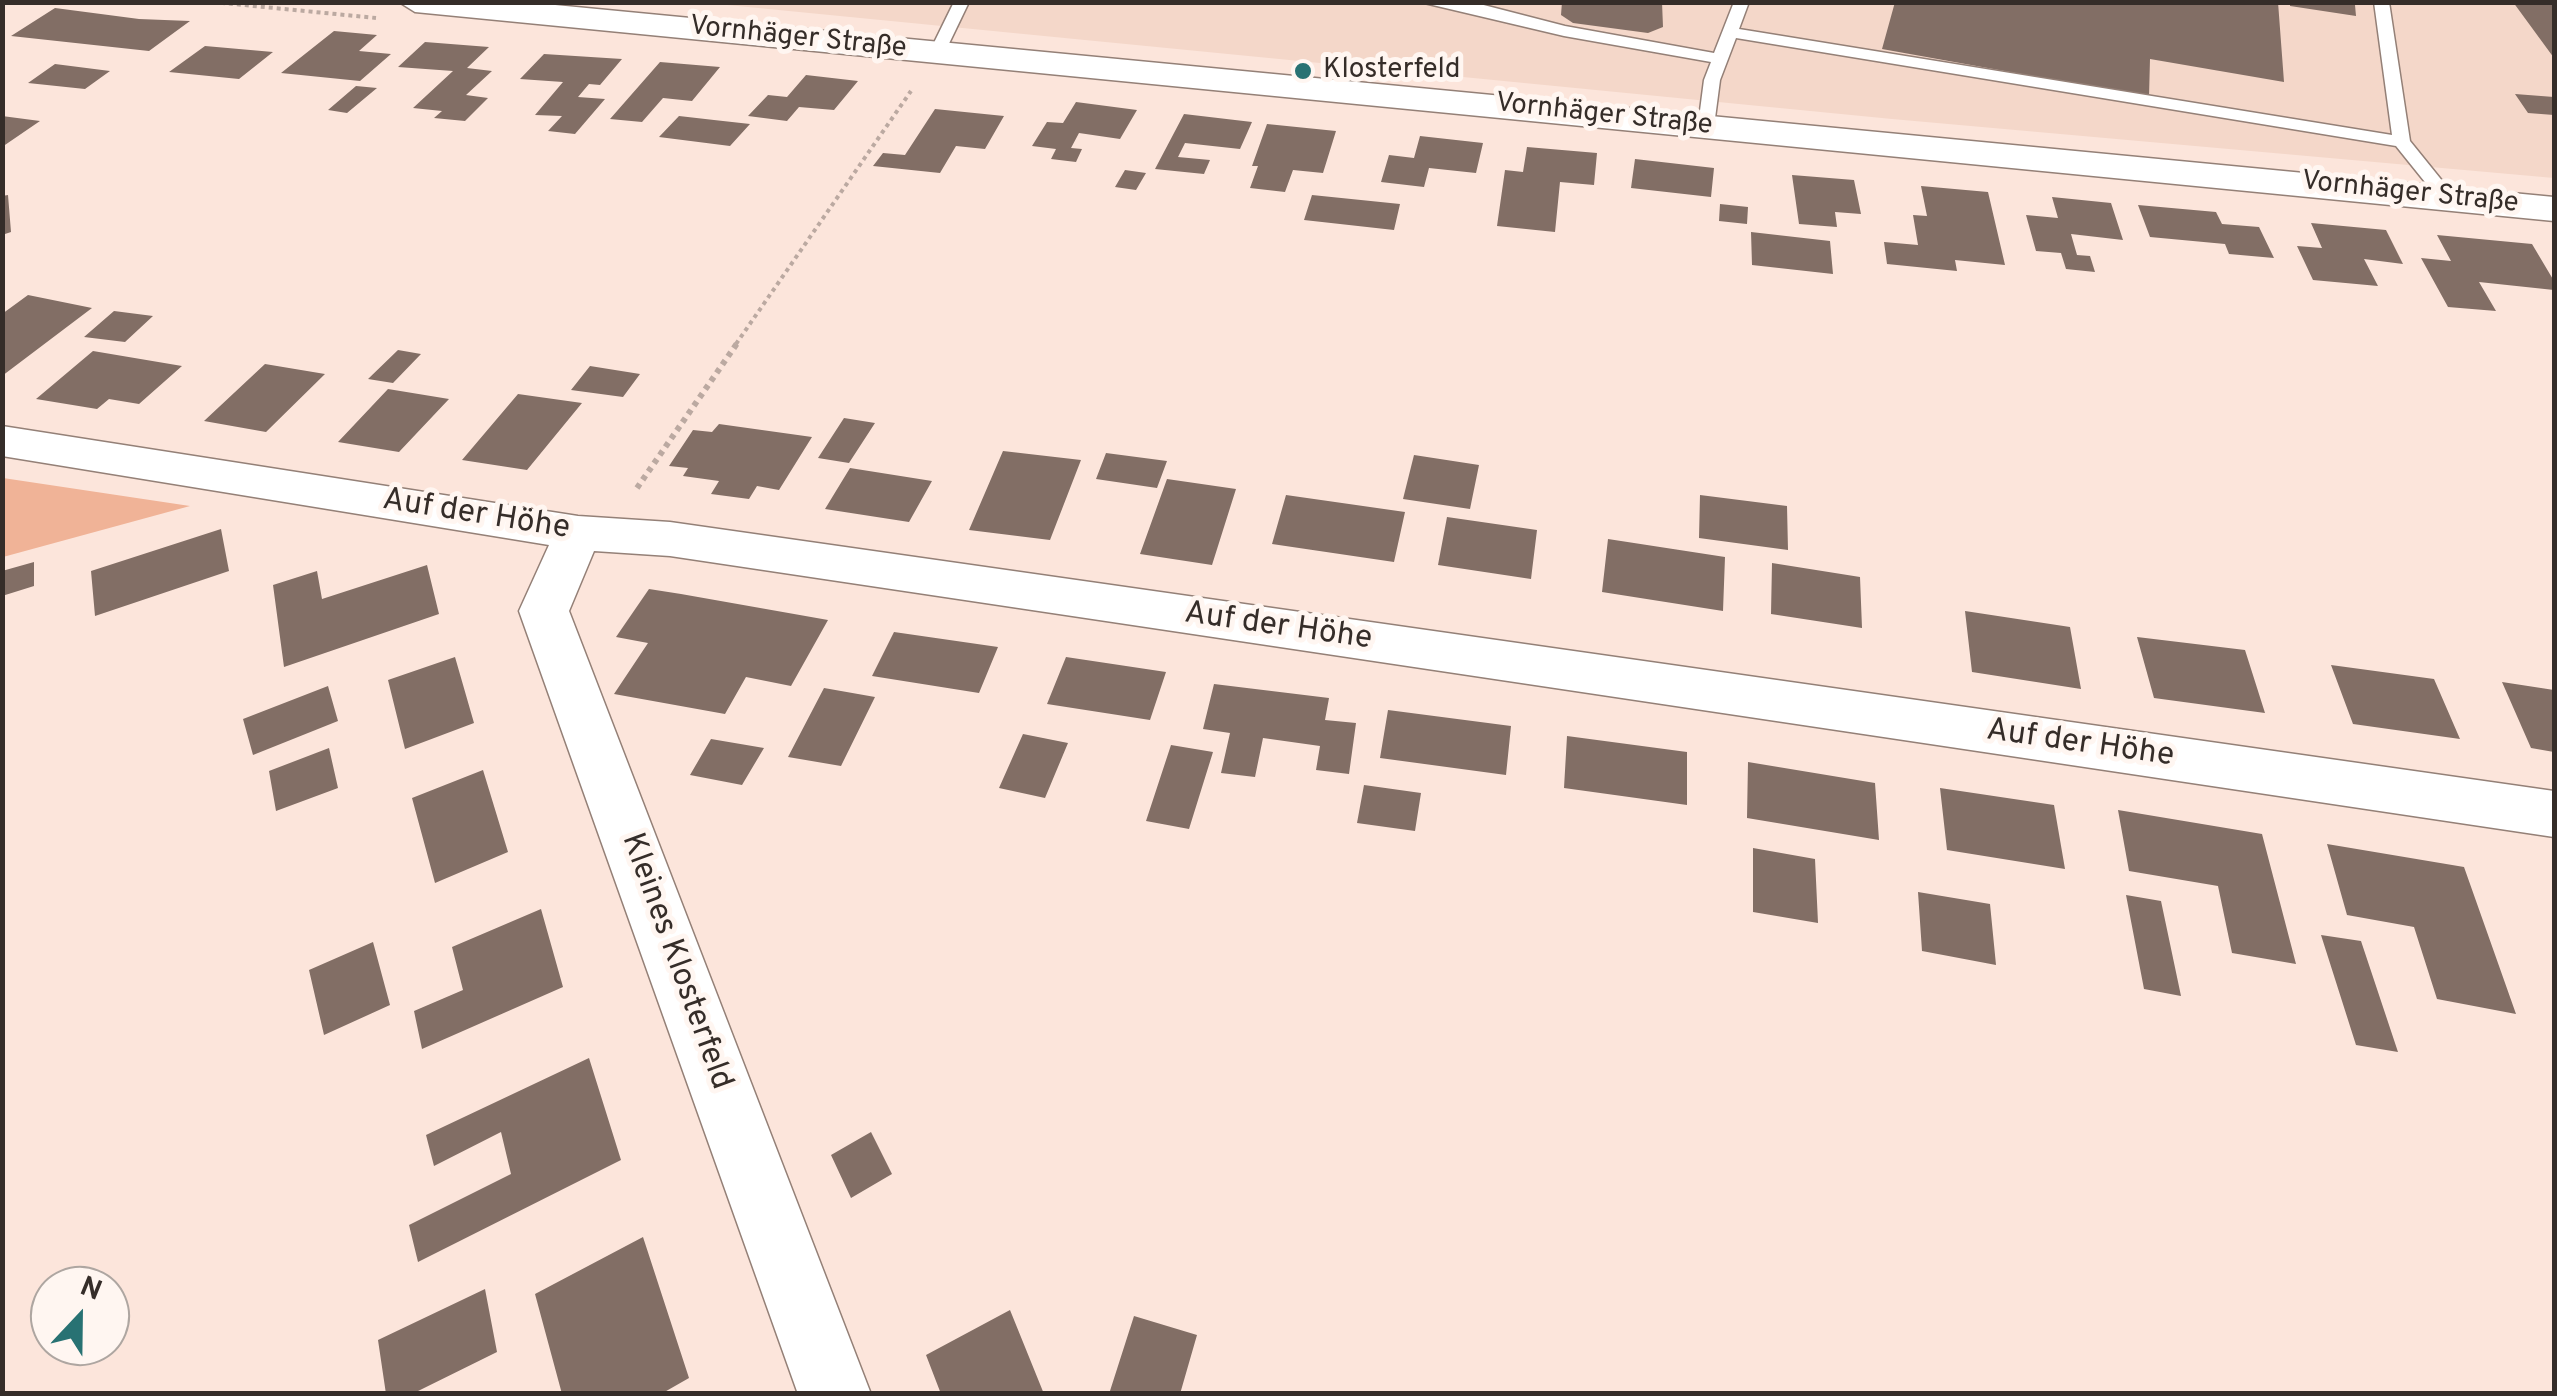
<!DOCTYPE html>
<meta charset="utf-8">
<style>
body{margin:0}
#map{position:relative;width:2557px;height:1396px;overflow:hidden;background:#fce5db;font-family:Overpass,sans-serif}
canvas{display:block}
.frame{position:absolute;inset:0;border:5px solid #352d29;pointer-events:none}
.north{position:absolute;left:30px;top:1266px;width:100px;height:100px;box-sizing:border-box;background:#fff6f1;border:2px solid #aea6a1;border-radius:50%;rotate:22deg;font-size:28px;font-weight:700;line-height:40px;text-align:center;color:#352d29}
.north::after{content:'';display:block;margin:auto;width:35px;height:45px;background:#287273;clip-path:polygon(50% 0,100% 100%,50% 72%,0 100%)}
</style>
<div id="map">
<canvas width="2557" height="1396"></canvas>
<div class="frame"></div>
<div class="north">N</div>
</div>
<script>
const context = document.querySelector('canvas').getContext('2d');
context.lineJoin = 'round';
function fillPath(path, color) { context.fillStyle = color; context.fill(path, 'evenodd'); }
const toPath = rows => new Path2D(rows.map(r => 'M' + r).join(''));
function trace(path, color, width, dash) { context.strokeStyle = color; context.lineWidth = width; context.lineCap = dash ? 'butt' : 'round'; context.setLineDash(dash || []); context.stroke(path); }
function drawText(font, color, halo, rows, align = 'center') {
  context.font = font + ' Overpass,sans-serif'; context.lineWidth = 10; context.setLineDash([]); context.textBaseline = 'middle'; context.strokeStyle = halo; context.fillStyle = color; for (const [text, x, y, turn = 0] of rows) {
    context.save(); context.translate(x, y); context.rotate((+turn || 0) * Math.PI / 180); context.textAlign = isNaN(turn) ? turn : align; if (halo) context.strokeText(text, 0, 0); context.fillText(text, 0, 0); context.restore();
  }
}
const built = toPath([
 [707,3,2554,3,2554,178,1892,119]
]);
const green = toPath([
 [2,478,3,478,190,506,3,557]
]);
const building = toPath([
 [1562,2,1662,2,1663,27,1648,33,1573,23,1561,15],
 [1895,2,2278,2,2284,82,2150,59,2149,97,1882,49],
 [2290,2,2355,5,2356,16,2290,6],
 [2513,2,2554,2,2554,58],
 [55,8,139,19,190,21,149,51,11,36],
 [334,31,377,35,359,51,391,54,360,81,281,73],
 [425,42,489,47,467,68,492,71,466,95,488,98,465,121,434,118,442,111,413,108,453,71,398,67],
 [205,46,273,52,239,79,169,72],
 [544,54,622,59,600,85,589,84,578,97,605,99,575,134,548,131,562,116,535,115,563,82,520,79],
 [660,62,720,67,692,101,663,98,642,122,610,119],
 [55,64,110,71,85,89,28,83],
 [806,75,858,81,834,110,799,107,787,121,748,116,768,95,787,97],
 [356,86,377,88,347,113,328,110],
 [2515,94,2554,97,2554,115,2528,113],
 [1076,102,1137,110,1120,139,1079,133,1071,148,1082,149,1076,162,1051,159,1056,149,1032,146,1047,122,1063,123],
 [935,109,1004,116,985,149,956,146,940,173,873,166,883,153,905,155],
 [1184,114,1252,122,1240,149,1185,143,1178,157,1210,160,1204,174,1155,169],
 [2,116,40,121,2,147],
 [679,116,714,120,750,124,730,146,659,137],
 [1267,124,1336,131,1323,173,1293,170,1285,192,1250,188,1258,166,1252,166],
 [1420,136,1483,143,1476,173,1429,168,1424,187,1381,182,1389,155,1414,158],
 [1527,147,1597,153,1594,185,1560,182,1555,232,1497,226,1505,170,1523,172],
 [1635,159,1714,168,1711,197,1631,188],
 [1125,170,1146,173,1136,190,1115,187],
 [1792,175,1854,180,1861,214,1835,212,1837,227,1799,224],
 [1921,186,1988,192,2005,265,1955,260,1957,271,1887,264,1884,242,1918,245,1913,215,1927,216],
 [8,195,11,232,2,235,2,196],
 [1312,195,1400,204,1394,230,1304,220],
 [2052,197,2111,203,2123,240,2071,234,2077,255,2090,256,2095,272,2066,269,2061,253,2036,251,2026,215,2058,218],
 [1720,204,1748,207,1747,224,1719,221],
 [2138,205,2216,212,2222,224,2259,227,2274,258,2229,254,2225,244,2150,237],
 [2311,223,2386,230,2403,264,2364,259,2378,286,2313,280,2297,246,2322,248],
 [1751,232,1830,241,1833,274,1752,265],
 [2437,235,2532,244,2554,281,2554,290,2479,282,2496,311,2448,307,2421,258,2451,261],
 [28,295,92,308,2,376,2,314],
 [114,311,153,316,125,342,84,337],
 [398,350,421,354,393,383,368,379],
 [93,351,182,366,139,404,109,399,97,409,36,399],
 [265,364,325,374,266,432,204,421],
 [590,366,640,374,623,397,571,390],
 [388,389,449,399,399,452,338,442],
 [518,394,582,403,527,470,462,460],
 [844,418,875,423,849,463,818,458],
 [719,424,812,437,779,490,757,486,749,499,711,494,719,481,683,476,688,468,669,466,693,430,712,432],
 [1003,451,1081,460,1050,540,969,530],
 [1106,453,1167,461,1157,488,1096,479],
 [1414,455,1479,465,1470,509,1403,499],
 [850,468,932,481,909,522,825,509],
 [1167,479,1236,489,1212,565,1140,554],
 [1286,495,1405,512,1394,562,1272,544],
 [1700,495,1787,506,1788,550,1699,538],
 [1447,517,1537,530,1531,579,1438,565],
 [221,529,229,571,95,616,91,571],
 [1608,539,1725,557,1723,611,1602,592],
 [34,562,34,586,2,596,2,571],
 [1772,563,1860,577,1862,628,1771,614],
 [427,565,439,614,284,667,273,585,317,571,322,599],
 [649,589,681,594,828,620,791,686,746,677,725,714,614,694,648,643,616,637],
 [1965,611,2070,627,2081,689,1972,672],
 [894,632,998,647,979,693,872,676],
 [2137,637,2245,650,2265,713,2154,698],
 [455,657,474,723,405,749,388,680],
 [1066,657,1166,672,1150,720,1047,704],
 [2331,665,2434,679,2460,739,2353,724],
 [2502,682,2554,690,2554,752,2531,748],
 [1214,684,1329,698,1325,720,1356,723,1349,774,1316,770,1320,746,1263,738,1255,777,1221,773,1230,733,1203,729],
 [328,686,338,721,253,755,243,719],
 [824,688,875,697,841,766,788,757],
 [1388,710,1511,726,1506,775,1380,758],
 [1023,734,1068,743,1045,798,999,788],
 [1567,736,1687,752,1687,805,1564,788],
 [711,739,764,748,742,785,690,775],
 [1171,745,1213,752,1189,829,1146,821],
 [329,748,338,788,276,811,269,771],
 [1748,762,1875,783,1879,840,1747,818],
 [483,770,508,852,435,883,412,798],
 [1364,785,1421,793,1415,831,1357,823],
 [1940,788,2054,805,2065,869,1947,850],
 [2118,810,2262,834,2296,964,2232,953,2218,886,2129,871],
 [2327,844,2464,867,2516,1014,2437,999,2414,927,2347,915],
 [1753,848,1815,859,1818,923,1753,912],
 [1918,892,1990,904,1996,965,1922,951],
 [2126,895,2161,901,2181,996,2144,989],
 [541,909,563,987,422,1049,414,1011,463,990,452,947],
 [2321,935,2361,941,2398,1052,2356,1045],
 [373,942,390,1005,324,1035,309,970],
 [589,1058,621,1160,418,1262,409,1225,511,1174,501,1132,434,1166,426,1135],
 [871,1132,892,1174,851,1198,831,1155],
 [643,1237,689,1378,661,1394,562,1394,535,1294],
 [485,1289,497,1352,412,1394,386,1394,378,1340],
 [1010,1310,1044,1394,941,1394,926,1355],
 [1134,1316,1197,1335,1180,1394,1109,1394]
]);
const pathFar1 = toPath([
 [213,2,376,18],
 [736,344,911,91]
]);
const path = toPath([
 [637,488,738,342]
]);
const service = toPath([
 [954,2,969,2,943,56,931,56,929,53,954,2],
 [1420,2,1472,2,1565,26,1714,53,1734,2,1749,2,1739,29,2392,135,2374,2,2389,2,2410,141,2456,198,2441,202,2396,146,1736,38,1720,80,1714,126,1706,131,1698,126,1704,80,1711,62,1564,36,1420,2]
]);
const minor = toPath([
 [2,426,578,516,670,522,2554,791,2554,837,670,556,594,551,569,611,871,1394,798,1394,519,611,549,545,2,456,2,426]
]);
const secondary = toPath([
 [399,2,524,2,2554,197,2554,221,415,12,399,2]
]);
const markers = [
 [1303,71,10,"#287273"]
];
const farStreetnames = [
 ["Vornhäger Straße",798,39,6],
 ["Vornhäger Straße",1604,116,6],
 ["Vornhäger Straße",2410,194,6]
];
const farPoinames = [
 ["Klosterfeld",1323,71]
];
const streetNames = [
 ["Auf der Höhe",476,516,9],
 ["Auf der Höhe",1278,628,8],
 ["Auf der Höhe",2080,745,8],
 ["Kleines Klosterfeld",675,962,70]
];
fillPath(built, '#f4d7c9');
fillPath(green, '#f0b397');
fillPath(building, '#826e65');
trace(service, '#948077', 3);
trace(minor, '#948077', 3);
trace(secondary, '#948077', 3);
trace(pathFar1, '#bba9a1', 4, [4, 4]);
trace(path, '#bba9a1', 6, [5, 5]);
fillPath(service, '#fff');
fillPath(minor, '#fff');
fillPath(secondary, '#fff');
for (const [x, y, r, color] of markers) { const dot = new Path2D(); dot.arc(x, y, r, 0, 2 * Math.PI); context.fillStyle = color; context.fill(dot); trace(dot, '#fff6f1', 4); }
drawText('28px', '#352d29', '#fff6f1', farStreetnames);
drawText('28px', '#352d29', '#fff6f1', farPoinames, 'left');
drawText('32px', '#352d29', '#fff6f1', streetNames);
</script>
